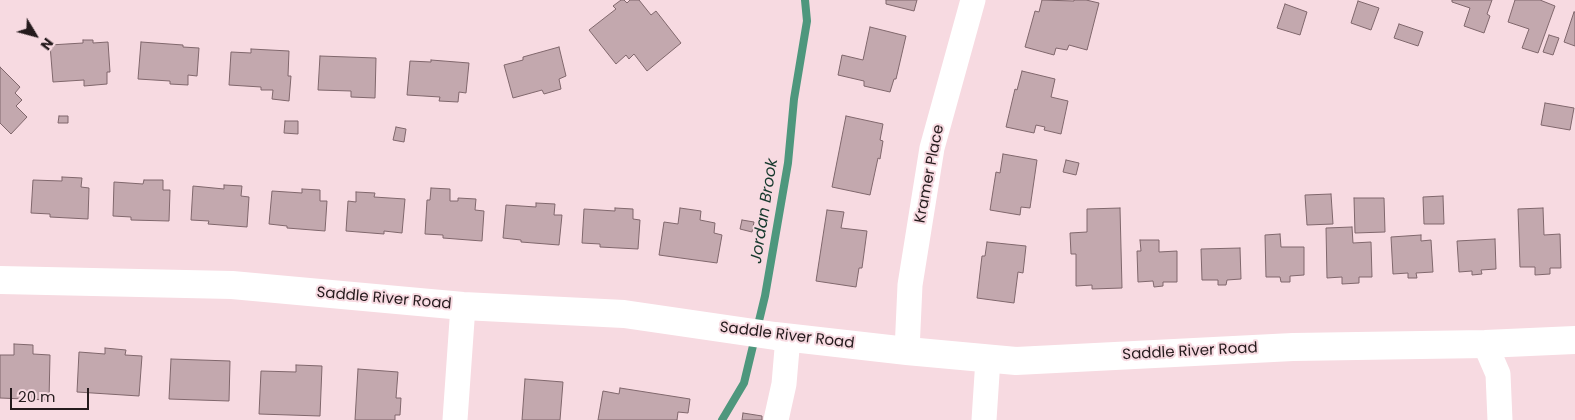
<!DOCTYPE html>
<style>
body{margin:0}
#map{position:relative;width:1575px;height:420px;overflow:hidden;background:#f7dae1;font-family:Poppins,sans-serif}
canvas{display:block}
.north{position:absolute;left:10px;top:10px;width:50px;height:50px;-webkit-text-stroke:4px #f7dae1;paint-order:stroke;rotate:127deg;font-size:14px;font-weight:700;line-height:20px;text-align:center;color:#241a1c}
.north::after{content:'';display:block;margin:auto;width:18px;height:22px;background:#241a1c;clip-path:polygon(50% 0,100% 100%,50% 72%,0 100%)}
.scale{position:absolute;left:10px;top:388px;width:79px;height:22px;box-sizing:border-box;border:2px solid #241a1c;border-top:0;padding-left:6px;font-size:15px;line-height:18px;white-space:nowrap;color:#241a1c;-webkit-text-stroke:4px #f7dae1;paint-order:stroke}
</style>
<div id="map">
<canvas width="1575" height="420"></canvas>
<div class="north">N</div>
<div class="scale">20 m</div>
</div>
<script>
const context = document.querySelector('canvas').getContext('2d');
context.lineJoin = 'round';
const toPath = rows => new Path2D(rows.map(r => 'M' + r).join(''));
function trace(path, color, width, dash) { context.strokeStyle = color; context.lineWidth = width; context.lineCap = dash ? 'butt' : 'round'; context.setLineDash(dash || []); context.stroke(path); }
function fillPath(path, color) { context.fillStyle = color; context.fill(path, 'evenodd'); }
function drawText(font, color, halo, rows, align = 'center') {
  context.font = font + ' Poppins,sans-serif'; context.lineWidth = 4; context.setLineDash([]); context.textBaseline = 'middle'; context.strokeStyle = halo; context.fillStyle = color; for (const [text, x, y, turn = 0] of rows) {
    context.save(); context.translate(x, y); context.rotate((+turn || 0) * Math.PI / 180); context.textAlign = isNaN(turn) ? turn : align; if (halo) context.strokeText(text, 0, 0); context.fillText(text, 0, 0); context.restore();
  }
}
const stream = toPath([
 [722,420,744,383,765,296,788,163,794,99,807,21,805,0]
]);
const building = toPath([
 [621,0,624,0,627,3,630,0,639,0,651,15,656,11,681,43,647,71,634,54,629,59,626,55,616,64,589,30,616,9,613,6,621,0],
 [886,0,917,0,914,11,886,4,886,0],
 [1042,0,1074,1,1074,0,1086,0,1099,3,1087,50,1069,45,1067,50,1056,48,1054,55,1025,47,1035,11,1039,12,1042,0],
 [1452,0,1492,0,1487,14,1490,16,1484,33,1464,26,1470,8,1452,2,1452,0],
 [1515,0,1540,0,1555,6,1538,53,1522,48,1529,29,1508,22,1515,0],
 [1358,1,1379,8,1371,30,1351,23,1358,1],
 [1285,4,1307,12,1300,35,1277,28,1285,4],
 [1574,12,1575,12,1575,46,1564,42,1574,12],
 [1399,24,1423,32,1418,46,1394,38,1399,24],
 [870,27,906,36,896,79,894,79,890,92,864,86,864,81,838,75,842,55,863,60,870,27],
 [1549,35,1559,38,1553,55,1543,52,1549,35],
 [83,40,93,40,93,43,108,42,110,72,107,72,107,84,84,86,84,80,53,82,50,45,83,43,83,40],
 [141,42,183,45,183,47,199,48,197,76,188,75,188,85,170,84,170,81,138,79,141,42],
 [559,47,566,76,559,79,561,89,544,94,542,90,513,98,504,65,523,60,523,57,559,47],
 [251,49,289,51,288,76,291,76,289,101,272,99,273,90,261,90,261,87,229,85,231,52,251,53,251,49],
 [320,56,376,58,375,98,351,97,351,91,318,90,320,56],
 [431,60,469,63,466,93,459,92,458,102,439,101,440,97,407,95,410,61,431,62,431,60],
 [0,67,20,87,15,93,22,100,16,106,27,117,11,134,0,123,0,67],
 [1022,71,1055,79,1051,97,1068,101,1061,134,1044,130,1045,127,1036,125,1034,133,1006,127,1015,89,1017,90,1022,71],
 [1545,103,1574,108,1570,130,1541,125,1545,103],
 [59,116,68,116,68,123,58,123,59,116],
 [846,116,883,124,880,140,883,141,880,159,878,158,870,195,832,187,846,116],
 [285,121,298,121,298,134,284,133,285,121],
 [396,127,406,129,404,142,393,140,396,127],
 [1003,154,1037,160,1030,208,1021,207,1020,215,990,210,996,172,1000,173,1003,154],
 [1066,160,1079,163,1076,175,1063,172,1066,160],
 [62,177,82,178,81,187,89,188,88,219,50,217,50,214,31,213,33,180,62,181,62,177],
 [144,180,163,180,163,190,170,190,169,221,131,220,131,217,113,216,114,182,143,184,144,180],
 [224,185,242,186,241,196,249,197,247,227,208,224,209,221,191,220,193,186,224,189,224,185],
 [431,188,450,189,450,201,458,201,458,198,476,199,475,210,484,211,482,241,443,238,443,235,425,234,427,200,430,200,431,188],
 [302,189,320,190,320,201,327,201,325,231,287,228,287,226,269,224,272,191,302,193,302,189],
 [356,192,375,193,374,197,405,199,402,233,384,231,384,234,346,231,348,201,356,202,356,192],
 [1331,194,1333,224,1307,225,1305,195,1331,194],
 [1443,196,1444,224,1424,224,1423,197,1443,196],
 [1354,198,1384,198,1385,232,1355,233,1354,198],
 [536,203,555,204,554,215,562,215,559,245,521,242,521,240,503,238,506,205,536,207,536,203],
 [615,208,633,209,633,219,640,220,638,249,600,247,600,244,582,243,584,209,615,211,615,208],
 [680,208,701,211,700,220,715,223,714,233,722,235,717,263,659,255,664,222,678,224,680,208],
 [1120,208,1122,288,1092,289,1092,285,1076,286,1076,254,1071,254,1070,233,1087,232,1087,209,1120,208],
 [1543,208,1544,235,1560,234,1561,268,1550,268,1550,274,1535,275,1535,267,1520,267,1518,209,1543,208],
 [827,210,844,212,841,228,867,231,862,268,859,268,856,287,816,281,827,210],
 [742,220,754,222,752,232,740,229,742,220],
 [1352,227,1353,243,1371,242,1372,277,1359,277,1359,283,1342,284,1342,277,1327,278,1326,228,1352,227],
 [1280,234,1281,247,1304,247,1304,275,1290,276,1290,282,1281,282,1280,277,1266,277,1265,235,1280,234],
 [1421,235,1421,241,1431,240,1433,272,1416,273,1417,278,1408,278,1408,273,1393,274,1391,237,1421,235],
 [1495,239,1496,269,1481,270,1482,274,1472,275,1472,271,1459,272,1457,241,1495,239],
 [1140,240,1159,240,1159,252,1177,251,1177,282,1163,282,1163,286,1154,287,1153,281,1138,282,1137,251,1141,251,1140,240],
 [987,242,1026,246,1023,273,1018,272,1014,303,977,298,982,256,985,256,987,242],
 [1240,248,1241,279,1227,280,1226,285,1218,285,1218,280,1202,280,1201,249,1240,248],
 [14,344,33,345,33,354,50,355,49,400,0,398,0,355,14,355,14,344],
 [105,348,126,350,125,355,142,356,139,396,77,392,79,352,105,354,105,348],
 [171,359,230,361,229,401,169,399,171,359],
 [296,365,322,366,320,416,259,414,261,371,296,372,296,365],
 [358,369,398,372,396,398,401,398,400,415,395,415,395,420,355,420,358,369],
 [525,379,563,382,560,420,522,420,525,379],
 [620,388,690,399,688,413,678,412,677,420,598,420,603,391,619,394,620,388],
 [743,413,762,416,762,420,742,420,743,413]
]);
const minor = toPath([
 [1485,344,1498,374,1500,420],
 [907,351,910,285,932,148,973,0],
 [455,420,463,306],
 [776,420,784,384,788,337],
 [984,420,988,359]
]);
const major = toPath([
 [0,280,232,285,463,306,624,314,775,336,907,351,1016,361,1293,347,1485,344,1575,340]
]);
const streetNames = [
 ["Kramer Place",930,174,-79],
 ["Saddle River Road",384,299,5],
 ["Saddle River Road",787,336,7],
 ["Saddle River Road",1190,352,-3]
];
const waterNames = [
 ["Jordan Brook",765,211,-81]
];
trace(stream, '#4e977d', 8);
fillPath(building, '#c3a8ae');
trace(building, '#80676c', 1);
trace(minor, '#fff', 25);
trace(major, '#fff', 28);
drawText('15px', '#241a1c', '#f7dae1', streetNames);
drawText('italic 16px', '#15382c', '#f7dae1', waterNames);
</script>
